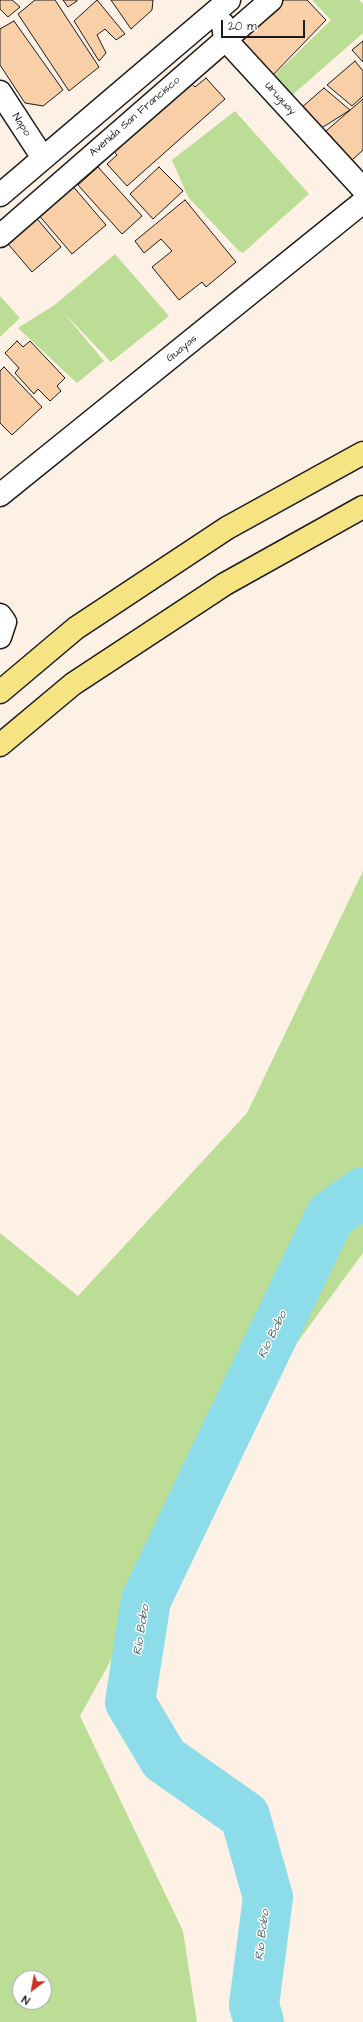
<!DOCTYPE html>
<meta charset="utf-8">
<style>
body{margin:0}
#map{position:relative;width:363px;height:2022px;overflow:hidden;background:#fdf1e5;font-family:"Architects Daughter",sans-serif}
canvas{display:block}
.north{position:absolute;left:12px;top:1970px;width:40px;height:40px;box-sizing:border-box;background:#fff;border:1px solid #a4a4a4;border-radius:50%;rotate:212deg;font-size:11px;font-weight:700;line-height:16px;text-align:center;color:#1c1c1c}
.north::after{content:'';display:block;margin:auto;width:14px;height:18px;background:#c8321e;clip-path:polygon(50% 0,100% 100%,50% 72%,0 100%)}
.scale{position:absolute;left:221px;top:20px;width:84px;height:18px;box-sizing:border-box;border:2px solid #1c1c1c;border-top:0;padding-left:5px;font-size:12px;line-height:14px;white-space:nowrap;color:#1c1c1c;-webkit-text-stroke:3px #fff;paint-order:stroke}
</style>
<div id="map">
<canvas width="363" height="2022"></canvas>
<div class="north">N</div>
<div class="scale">20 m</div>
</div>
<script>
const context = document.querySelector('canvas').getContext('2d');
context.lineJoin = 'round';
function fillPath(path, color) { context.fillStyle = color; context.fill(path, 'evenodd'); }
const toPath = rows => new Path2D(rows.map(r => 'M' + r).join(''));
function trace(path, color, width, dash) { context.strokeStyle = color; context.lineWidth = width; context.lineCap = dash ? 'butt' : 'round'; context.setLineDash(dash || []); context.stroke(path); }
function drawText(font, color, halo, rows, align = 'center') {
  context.font = font + ' "Architects Daughter",sans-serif'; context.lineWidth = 3; context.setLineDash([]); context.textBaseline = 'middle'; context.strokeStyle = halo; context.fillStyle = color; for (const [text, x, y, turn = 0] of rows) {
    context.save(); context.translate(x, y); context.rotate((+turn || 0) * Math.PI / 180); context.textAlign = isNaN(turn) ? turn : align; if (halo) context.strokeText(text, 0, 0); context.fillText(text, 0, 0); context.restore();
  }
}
const green = toPath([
 [312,0,359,0,363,4,363,33,281,105,264,85,331,20],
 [235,111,309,194,243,253,238,250,188,197,172,160],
 [115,254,169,316,111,362,63,312,104,361,77,383,18,328,56,304],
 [0,296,20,318,0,337],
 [363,871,363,1253,255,1400,80,1716,183,1931,197,2022,0,2022,0,1233,78,1296,247,1113],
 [20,1978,44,1978,44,2002,20,2002]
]);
const river = toPath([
 [259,2022,254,2005,268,1897,245,1816,164,1759,130,1702,146,1600,330,1216,363,1192]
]);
const building = toPath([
 [0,0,12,0,20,7,8,17,0,9,0,0],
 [35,0,55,0,99,67,69,91,18,14,35,0],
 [63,0,77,0,77,1,68,7,63,0],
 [97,0,125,34,116,40,105,29,97,35,106,53,99,61,74,21,97,0],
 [111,0,153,0,152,10,131,29,111,0],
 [284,0,307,0,326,20,271,77,235,41,284,0],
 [14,21,63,90,43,106,25,103,0,65,0,29,14,21],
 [363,41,363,62,352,50,363,41],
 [355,61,363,71,363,96,352,106,327,85,355,61],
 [206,78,225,99,127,186,107,164,117,155,113,150,190,82,195,87,206,78],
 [324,88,350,110,320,129,301,108,324,88],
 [363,99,363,150,352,160,326,131,363,99],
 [98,167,142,216,122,234,78,185,98,167],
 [159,167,183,191,153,219,130,194,159,167],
 [71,184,106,225,72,254,37,213,71,184],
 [185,200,236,262,206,287,202,282,179,300,152,267,172,251,161,239,144,253,135,241,185,200],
 [33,214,61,247,32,272,3,238,33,214],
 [17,341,23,347,30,341,65,378,57,386,61,391,50,401,38,389,34,394,15,373,19,368,5,353,17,341],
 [4,367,42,407,12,435,0,423,0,371,4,367]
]);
const minor = toPath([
 [223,24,225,39,363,189],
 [0,92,43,158],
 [0,195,229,0],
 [0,236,271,0],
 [0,495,363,202],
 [0,615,5,622,0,637]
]);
const major = toPath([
 [0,692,76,628,227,528,363,453],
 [0,745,73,684,225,584,363,507]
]);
const streetNames = [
 ["Uruguay",280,99,47],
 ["Avenida San Francisco",135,117,-41],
 ["Napo",21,125,57],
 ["Guayas",182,349,-39]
];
const waterNames = [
 ["Río Bobo",273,1335,-64],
 ["Río Bobo",142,1630,-81],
 ["Río Bobo",263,1935,-83]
];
fillPath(green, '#bcdd96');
trace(river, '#8cdce9', 50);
fillPath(building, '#f8cfa7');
trace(building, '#1c1c1c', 1);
trace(minor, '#1c1c1c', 25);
trace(major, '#1c1c1c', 25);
trace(minor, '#fff', 22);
trace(major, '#f6e381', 22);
drawText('11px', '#1c1c1c', '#fff', streetNames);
drawText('italic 12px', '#435f64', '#fff', waterNames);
</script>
